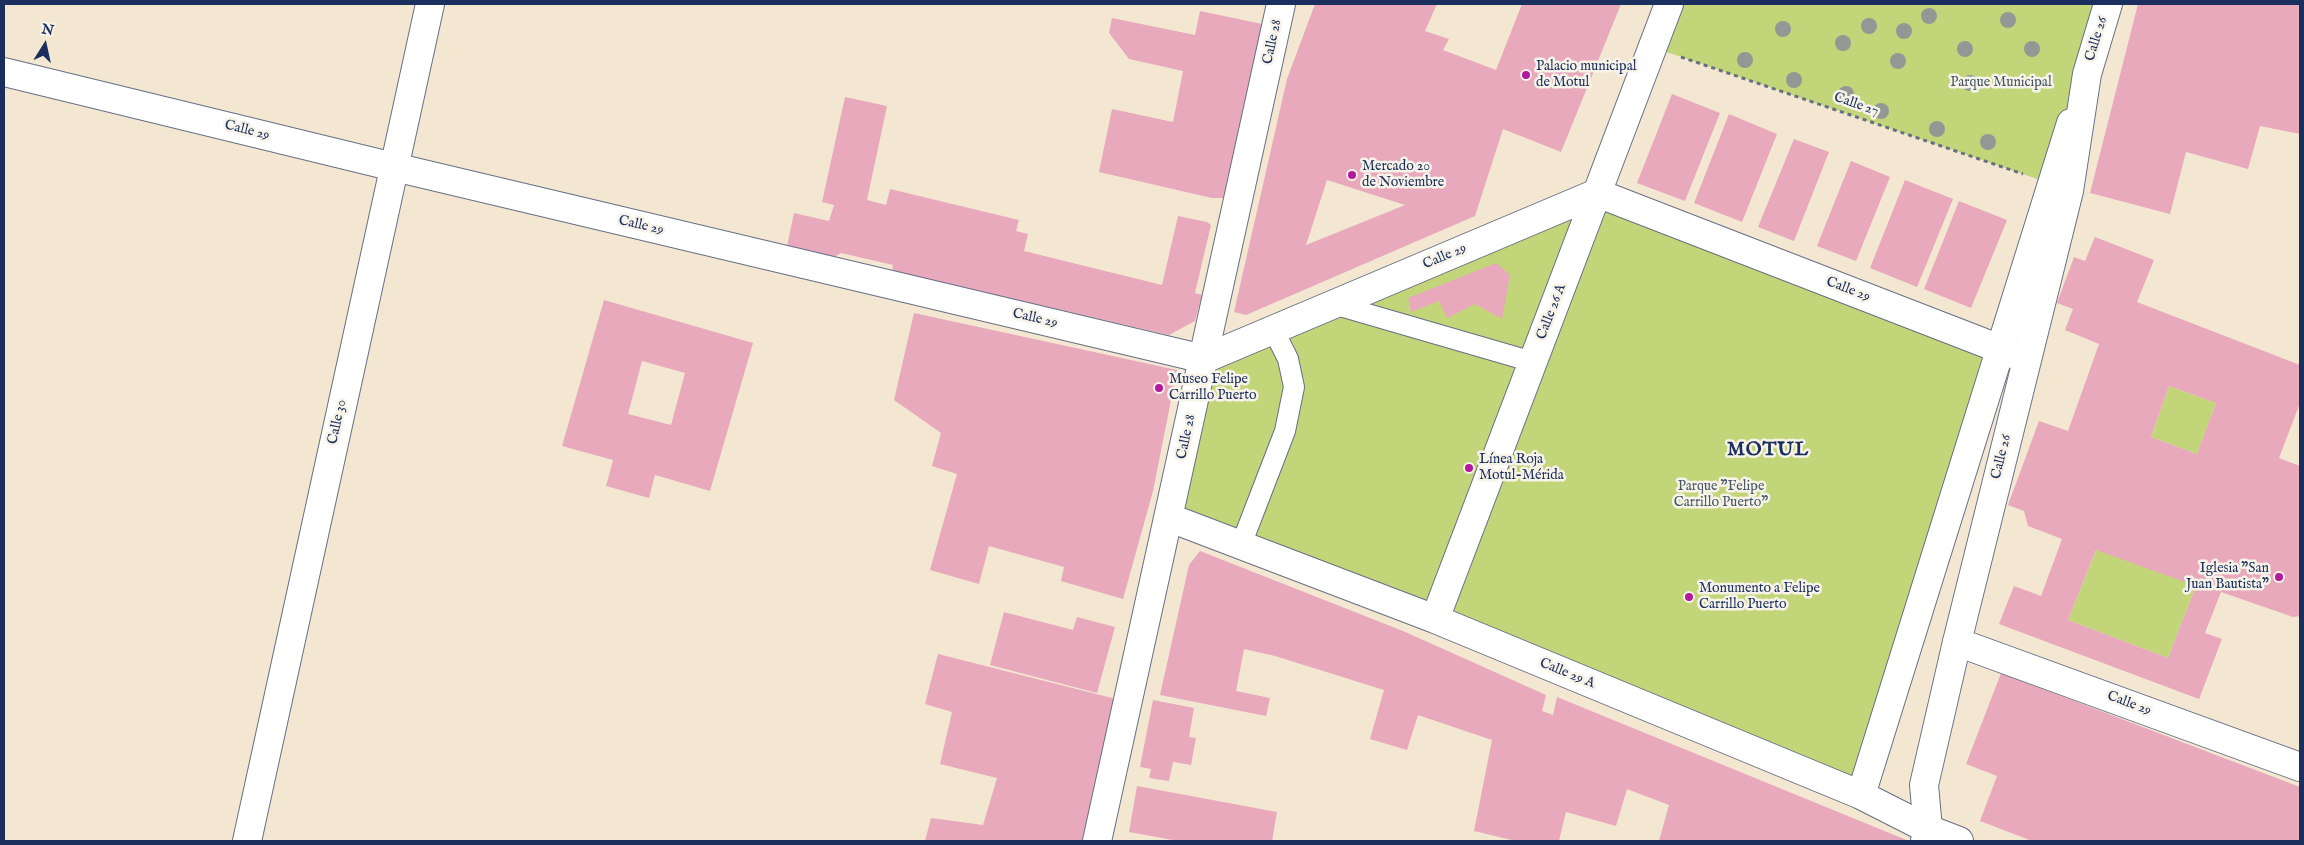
<!DOCTYPE html>
<meta charset="utf-8">
<style>
body{margin:0}
#map{position:relative;width:2304px;height:845px;overflow:hidden;background:#f3e7d1;font-family:"IM FELL English",serif}
canvas{display:block}
.frame{position:absolute;inset:0;border:5px solid #1b2f5e;pointer-events:none}
.north{position:absolute;left:20px;top:20px;width:50px;height:50px;-webkit-text-stroke:4px #f7f3e8;paint-order:stroke;rotate:10deg;font-size:14px;font-weight:700;line-height:20px;text-align:center;color:#1b2f5e}
.north::after{content:'';display:block;margin:auto;width:18px;height:22px;background:#1b2f5e;clip-path:polygon(50% 0,100% 100%,50% 72%,0 100%)}
</style>
<div id="map">
<canvas width="2304" height="845"></canvas>
<div class="frame"></div>
<div class="north">N</div>
</div>
<script>
const context = document.querySelector('canvas').getContext('2d');
context.lineJoin = 'round';
function fillPath(path, color) { context.fillStyle = color; context.fill(path, 'evenodd'); }
const toPath = rows => new Path2D(rows.map(r => 'M' + r).join(''));
function trace(path, color, width, dash) { context.strokeStyle = color; context.lineWidth = width; context.lineCap = dash ? 'butt' : 'round'; context.setLineDash(dash || []); context.stroke(path); }
function drawText(font, color, halo, rows, align = 'center') {
  context.font = font + ' "IM FELL English",serif'; context.lineWidth = 5; context.setLineDash([]); context.textBaseline = 'middle'; context.strokeStyle = halo; context.fillStyle = color; for (const [text, x, y, turn = 0] of rows) {
    context.save(); context.translate(x, y); context.rotate((+turn || 0) * Math.PI / 180); context.textAlign = isNaN(turn) ? turn : align; if (halo) context.strokeText(text, 0, 0); context.fillText(text, 0, 0); context.restore();
  }
}
const green = toPath([
 [1669,4,2108,4,2052,184,1652,47],
 [1597,193,2001,348,1861,795,1170,518,1204,359],
 [2169,386,2216,403,2197,454,2151,437],
 [2097,548,2196,586,2168,658,2068,620]
]);
const building = toPath([
 [1315,4,1437,4,1425,31,1449,39,1443,50,1496,70,1522,4,1621,4,1561,152,1503,129,1475,216,1246,315,1234,312,1287,79],
 [1327,180,1405,205,1306,245],
 [2138,4,2300,4,2300,134,2260,126,2248,169,2186,152,2170,214,2090,193],
 [1200,11,1262,24,1225,198,1212,198,1099,172,1112,109,1173,122,1183,71,1129,59,1109,33,1112,18,1195,35],
 [1672,94,1720,113,1685,201,1637,183],
 [845,97,887,106,867,200,886,205,890,189,1019,220,1016,231,1028,234,1024,251,1162,285,1178,216,1207,222,1211,225,1195,293,1202,295,1195,321,1169,335,892,271,893,265,841,253,834,257,787,246,794,213,829,221,834,205,822,202],
 [1729,114,1777,134,1742,222,1694,203],
 [1794,139,1829,152,1794,241,1758,227],
 [1851,161,1890,177,1856,261,1817,246],
 [1905,180,1953,199,1917,287,1870,268],
 [1959,201,2007,220,1971,308,1924,289],
 [2095,237,2154,260,2137,302,2300,365,2300,403,2279,458,2300,466,2300,616,2293,617,2221,592,2205,633,2222,639,2199,699,1999,624,2014,586,2041,596,2062,539,2028,526,2024,511,2008,505,2039,421,2068,431,2099,344,2065,330,2073,309,2057,303,2074,257,2085,261],
 [2169,386,2216,403,2197,454,2151,437],
 [2096,550,2196,586,2168,658,2068,620],
 [1496,263,1510,275,1502,319,1475,304,1447,318,1439,301,1411,312,1408,298],
 [604,300,753,343,710,491,655,475,649,498,606,486,613,460,562,446],
 [642,361,685,373,671,425,628,414],
 [914,313,1177,370,1153,491,1123,599,1061,581,1064,567,989,546,979,584,930,570,957,474,932,466,941,433,894,400],
 [1200,551,1403,631,1546,695,1542,711,1553,715,1557,697,1909,841,1659,841,1669,805,1627,789,1616,826,1566,812,1559,841,1516,841,1474,831,1492,740,1418,715,1407,750,1370,739,1384,690,1275,656,1244,649,1236,691,1270,698,1266,716,1160,695,1189,565],
 [1004,612,1073,630,1077,617,1115,627,1097,693,990,665],
 [938,654,1120,700,1084,841,925,841,931,818,983,825,997,778,940,764,952,712,925,704],
 [2001,673,2300,787,2300,841,2032,841,1980,821,1997,776,1966,764],
 [1153,700,1194,708,1189,737,1196,738,1191,765,1173,762,1169,781,1149,778,1151,769,1140,767],
 [1137,786,1277,812,1272,841,1178,841,1129,832]
]);
const path = toPath([
 [1681,57,2023,174]
]);
const service = toPath([
 [1333,304,1533,362],
 [1241,545,1285,431,1294,387,1288,359,1273,329]
]);
const minor = toPath([
 [1204,359,1597,193,2026,359],
 [1170,518,1435,619,1861,795,1928,829,1959,841],
 [1435,619,1669,4],
 [1957,642,2300,767],
 [1861,795,2071,123],
 [247,841,430,4]
]);
const secondary = toPath([
 [4,72,394,167,1204,359],
 [1097,841,1281,4],
 [1925,841,1928,829,1924,785,1957,642,2069,191,2087,74,2108,4]
]);
const trees = [
 [1929,16],
 [2008,20],
 [1869,26],
 [1783,29],
 [1904,31],
 [1843,43],
 [1965,49],
 [2032,49],
 [1745,60],
 [1898,61],
 [1794,80],
 [1970,83],
 [1846,94],
 [1881,111],
 [1937,129],
 [1988,142]
];
const markers = [
 [1526,75,5,"#b5179e"],
 [1352,175,5,"#b5179e"],
 [1159,388,5,"#b5179e"],
 [1469,468,5,"#b5179e"],
 [2279,577,5,"#b5179e"],
 [1689,597,5,"#b5179e"]
];
const streetNames = [
 ["Calle 26",2097,39,-73],
 ["Calle 28",1273,42,-78],
 ["Calle 27",1856,105,19],
 ["Calle 29",247,131,14],
 ["Calle 29",641,226,13],
 ["Calle 29",1445,257,-23],
 ["Calle 29",1848,290,21],
 ["Calle 26 A",1552,312,-69],
 ["Calle 29",1035,319,13],
 ["Calle 30",338,422,-78],
 ["Calle 28",1187,437,-78],
 ["Calle 26",2002,457,-76],
 ["Calle 29 A",1567,674,22],
 ["Calle 29",2129,704,20]
];
const poiNames = [
 ["Palacio municipal",1536,67],
 ["de Motul",1536,83],
 ["Mercado 20",1362,167],
 ["de Noviembre",1362,183],
 ["Museo Felipe",1169,380],
 ["Carrillo Puerto",1169,396],
 ["Línea Roja",1479,460],
 ["Motul-Mérida",1479,476],
 ["Iglesia \"San",2269,569,"right"],
 ["Juan Bautista\"",2269,585,"right"],
 ["Monumento a Felipe",1699,589],
 ["Carrillo Puerto",1699,605]
];
const parkNames = [
 ["Parque Municipal",2001,83],
 ["Parque \"Felipe",1721,487],
 ["Carrillo Puerto\"",1721,503]
];
const districtNames = [
 ["MOTUL",1768,451]
];
fillPath(green, '#c2d578');
fillPath(building, '#e8a9bc');
trace(service, '#676f86', 22);
trace(minor, '#676f86', 30);
trace(secondary, '#676f86', 30);
trace(path, '#676f86', 3, [4, 4]);
trace(service, '#fff', 20);
trace(minor, '#fff', 28);
trace(secondary, '#fff', 28);
context.fillStyle = '#939895';
for (const [x, y] of trees) { context.beginPath(); context.arc(x, y, 8, 0, 2 * Math.PI); context.fill(); }
for (const [x, y, r, color] of markers) { const dot = new Path2D(); dot.arc(x, y, r, 0, 2 * Math.PI); context.fillStyle = color; context.fill(dot); trace(dot, '#f7f3e8', 2); }
drawText('14px', '#1b2f5e', '#f7f3e8', streetNames);
drawText('14px', '#1b2f5e', '#f7f3e8', poiNames, 'left');
drawText('14px', '#455864', '#f7f3e8', parkNames);
context.letterSpacing = '1px';
drawText('bold 19px', '#1b2f5e', '#f7f3e8', districtNames);
context.letterSpacing = '0px';
</script>
